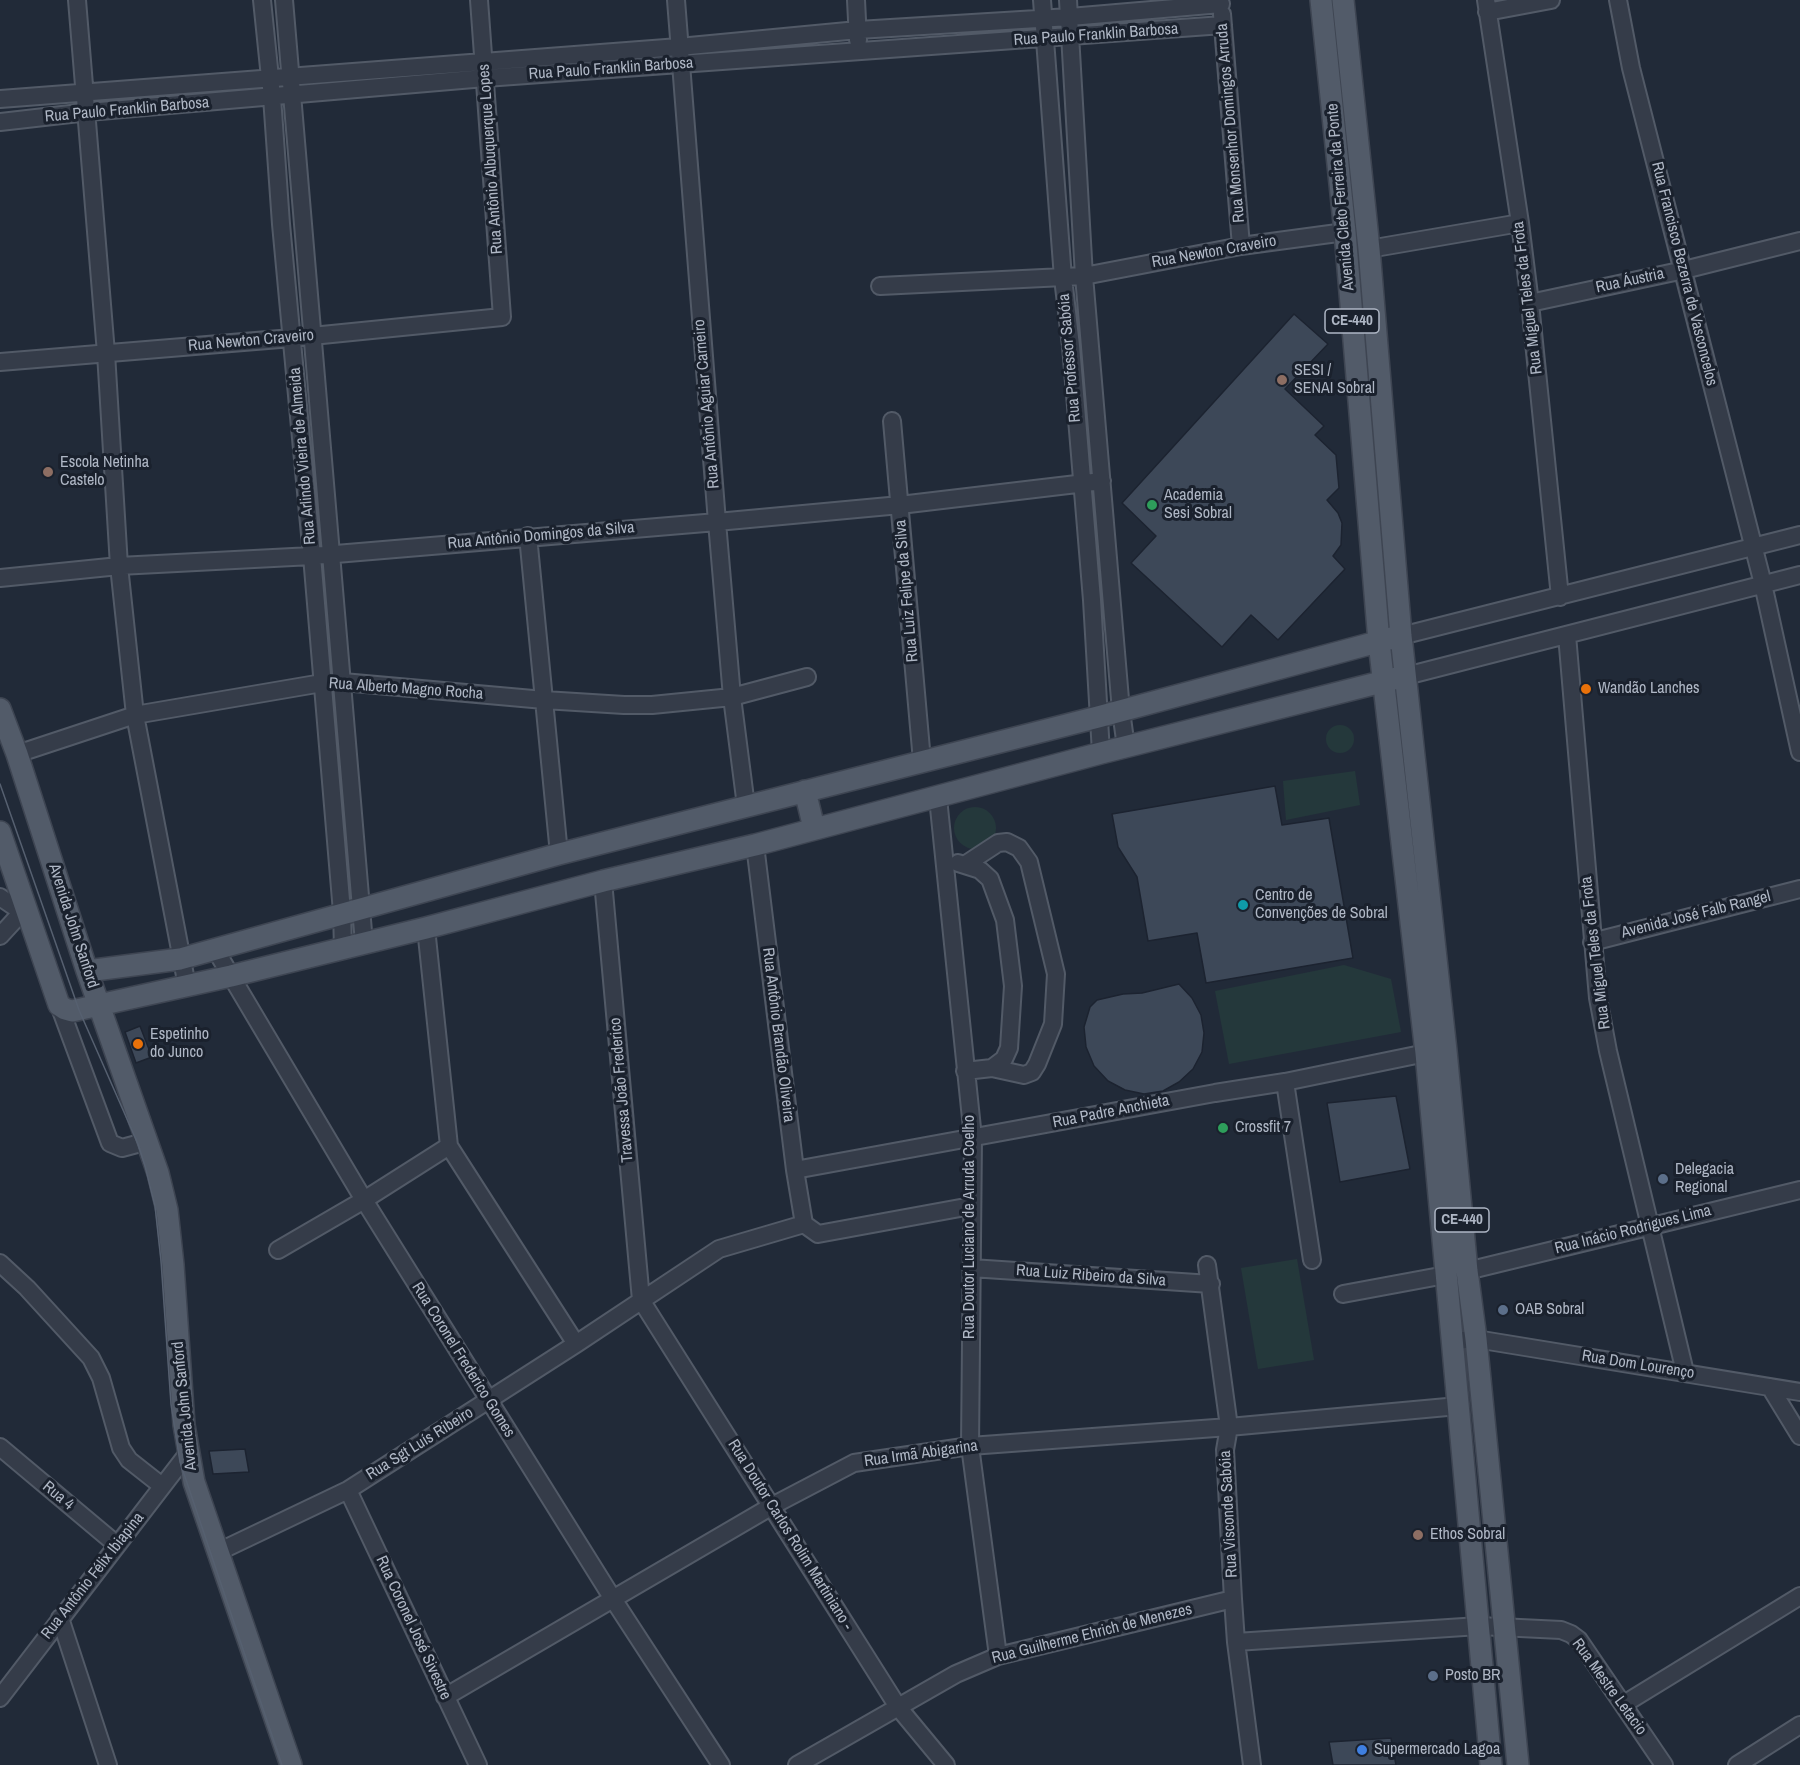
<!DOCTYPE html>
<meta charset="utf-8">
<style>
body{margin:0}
canvas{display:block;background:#212a38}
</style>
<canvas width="1800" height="1765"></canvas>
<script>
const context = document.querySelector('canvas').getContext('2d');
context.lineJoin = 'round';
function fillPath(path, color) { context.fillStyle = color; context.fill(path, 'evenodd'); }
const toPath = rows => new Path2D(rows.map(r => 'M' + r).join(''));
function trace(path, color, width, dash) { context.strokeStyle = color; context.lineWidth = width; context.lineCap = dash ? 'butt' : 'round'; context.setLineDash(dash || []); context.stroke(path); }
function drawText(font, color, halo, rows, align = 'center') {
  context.font = font + ' "Archivo Narrow",sans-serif'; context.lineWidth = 6; context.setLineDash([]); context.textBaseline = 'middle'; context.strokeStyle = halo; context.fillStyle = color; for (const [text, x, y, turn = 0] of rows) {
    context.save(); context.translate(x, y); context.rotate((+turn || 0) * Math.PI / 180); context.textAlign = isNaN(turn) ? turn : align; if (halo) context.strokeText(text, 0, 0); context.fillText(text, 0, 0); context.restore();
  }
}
const green = toPath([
 '1326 739a14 14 0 1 1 28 0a14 14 0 1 1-28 0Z',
 [1355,771,1360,805,1286,820,1283,781],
 '954 828a21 21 0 1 1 42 0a21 21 0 1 1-42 0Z',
 [1344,965,1391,979,1401,1032,1229,1064,1215,991],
 [1297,1259,1314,1360,1258,1369,1241,1268]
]);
const building = toPath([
 [1294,314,1328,344,1285,389,1324,426,1315,435,1336,455,1339,488,1327,500,1338,513,1342,523,1341,545,1333,556,1345,569,1278,640,1251,615,1222,647,1131,563,1156,536,1122,503,1294,314],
 [1275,786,1282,825,1329,818,1353,958,1206,983,1197,933,1148,941,1137,877,1118,847,1112,814,1275,786],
 [1179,984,1192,998,1201,1015,1204,1033,1202,1052,1193,1069,1179,1082,1163,1091,1144,1094,1125,1090,1108,1081,1094,1066,1086,1047,1084,1027,1090,1007,1097,1000,1123,994,1142,993,1179,984],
 [140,1026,152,1057,136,1063,125,1032,140,1026],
 [1396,1096,1410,1169,1340,1182,1327,1103,1396,1096],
 [245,1449,249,1472,213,1474,209,1451,245,1449],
 [1391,1738,1396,1765,1333,1765,1329,1742,1391,1738]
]);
const minor = toPath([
 [77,0,106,353,119,566,135,715,187,986],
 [262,0,272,97,281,224,312,556,342,912,343,948],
 [284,0,364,943],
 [676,0,717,522,732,697,746,806],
 [856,0,858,40],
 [1042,0,1063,278,1071,346,1092,600,1101,753],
 [1068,0,1084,276,1121,711,1126,747],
 [1486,0,1520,223,1530,303,1560,597],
 [1618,0,1631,68,1763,584,1800,752],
 [1487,12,1551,0],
 [1222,14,1241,246],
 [0,99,679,47,858,30,1070,17,1221,4],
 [0,122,88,112,485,78,1223,25],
 [1369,249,1520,223],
 [880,286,1084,276,1241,246,1345,232],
 [1530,303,1684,270,1800,241],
 [0,362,292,338,502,317,479,0],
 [892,421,922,761],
 [528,536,559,854],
 [0,578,119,566,312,556,717,522,900,505,1102,481],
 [1567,635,1598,998,1608,1051,1685,1372],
 [1401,636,1800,535],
 [1406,676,1800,575],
 [17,754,135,715,322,683,343,682,544,700,624,705,652,705,732,697,807,677],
 [938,798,973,1138,970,1446,998,1656],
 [755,845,795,1170,804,1224],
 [958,863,980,870,990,879,1005,920,1013,986,1009,1048,1004,1059,992,1068,965,1071],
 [966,864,998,843,1007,842,1019,848,1029,862,1056,974,1053,1024,1037,1064,1032,1072,1024,1075,992,1068],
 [603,881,641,1300,898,1707,946,1765],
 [0,897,22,912],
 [426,928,449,1146,576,1344],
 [0,936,22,912,29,917],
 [1592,942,1800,889],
 [215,949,364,1200,613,1599,721,1765],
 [59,1005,110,1143,122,1148,148,1141],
 [1285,1082,1312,1260],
 [795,1170,1215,1093,1285,1082,1426,1053],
 [804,1224,818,1234,971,1206],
 [278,1250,364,1200,449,1146],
 [0,1263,27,1288,91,1358,101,1378,121,1448,129,1460,162,1486],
 [1207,1265,1229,1427,1225,1450,1233,1599,1236,1642,1252,1765],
 [971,1268,1211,1284],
 [1343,1294,1467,1271,1800,1190],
 [1453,1341,1476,1339,1800,1392],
 [1770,1387,1800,1436],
 [0,1447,117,1545],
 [348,1490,478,1765],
 [218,1552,348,1490,576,1344,719,1249,804,1224],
 [60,1618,108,1765],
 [1236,1642,1479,1626,1561,1630,1571,1634,1579,1640,1664,1765],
 [445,1697,772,1506,854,1463,970,1446,1229,1427,1458,1406],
 [0,1698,188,1453],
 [1624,1704,1800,1596],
 [797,1765,956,1674,998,1656,1233,1599],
 [1737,1765,1800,1725]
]);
const major = toPath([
 [1321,0,1345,232,1379,642,1426,1053,1491,1765],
 [1343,0,1369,249,1401,636,1446,1051,1467,1271,1476,1339,1518,1765],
 [0,709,17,754,87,971,158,1173,167,1210,173,1265,184,1425,194,1482,291,1765],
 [805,791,814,828],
 [0,832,59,1005,65,1009,72,1011,231,976,426,928,603,881,755,845,1101,753,1397,678],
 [87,971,180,959,559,854,1098,717,1392,638]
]);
const tram = toPath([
 [0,784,79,1010,138,1144,145,1166,155,1206,161,1261,171,1404,180,1462,282,1765]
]);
const markers = [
 [1282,380,6,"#8d6e63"],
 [48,472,6,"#8d6e63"],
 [1152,505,6,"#2e9e5b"],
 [1586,689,6,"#e8710a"],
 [1243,905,6,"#0f9aa8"],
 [138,1044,6,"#e8710a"],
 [1223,1128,6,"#2e9e5b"],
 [1663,1179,6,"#5c6f8a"],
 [1503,1310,6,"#5c6f8a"],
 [1418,1535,6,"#8d6e63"],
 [1433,1676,6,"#5c6f8a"],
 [1362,1750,6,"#3f7fe0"]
];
const shields = [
 [1352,321,54],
 [1462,1220,54]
];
const shieldNames = [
 ["CE-440",1352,321],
 ["CE-440",1462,1220]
];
const streetNames = [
 ["Rua Paulo Franklin Barbosa",1096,35,-4],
 ["Rua Paulo Franklin Barbosa",611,69,-4],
 ["Rua Paulo Franklin Barbosa",127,110,-5],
 ["Rua Monsenhor Domingos Arruda",1231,123,-95],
 ["Rua Antônio Albuquerque Lopes",491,159,-94],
 ["Avenida Cleto Ferreira da Ponte",1341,197,-95],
 ["Rua Newton Craveiro",1214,252,-10],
 ["Rua Francisco Bezerra de Vasconcelos",1684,274,76],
 ["Rua Áustria",1630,281,-12],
 ["Rua Miguel Teles da Frota",1528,298,-97],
 ["Rua Newton Craveiro",251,341,-5],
 ["Rua Professor Sabóia",1070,358,-95],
 ["Rua Antônio Aguiar Carneiro",707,404,-95],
 ["Rua Arlindo Vieira de Almeida",303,456,-95],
 ["Rua Antônio Domingos da Silva",541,536,-5],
 ["Rua Luiz Felipe da Silva",907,591,-95],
 ["Rua Alberto Magno Rocha",406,689,4],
 ["Avenida José Falb Rangel",1696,915,-14],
 ["Avenida John Sanford",73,926,72],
 ["Rua Miguel Teles da Frota",1596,953,-97],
 ["Rua Antônio Brandão Oliveira",778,1035,83],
 ["Travessa João Frederico",622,1090,-95],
 ["Rua Padre Anchieta",1111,1112,-11],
 ["Rua Doutor Luciano de Arruda Coelho",970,1227,-90],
 ["Rua Inácio Rodrigues Lima",1633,1230,-14],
 ["Rua Luiz Ribeiro da Silva",1091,1276,4],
 ["Rua Coronel Frederico Gomes",463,1360,58],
 ["Rua Dom Lourenço",1638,1365,9],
 ["Avenida John Sanford",185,1406,-96],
 ["Rua Sgt Luís Ribeiro",420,1444,-32],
 ["Rua Irmã Abigarina",921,1454,-8],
 ["Rua 4",58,1496,40],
 ["Rua Visconde Sabóia",1229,1514,-93],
 ["Rua Doutor Carlos Rolim Martiniano -",790,1535,58],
 ["Rua Antônio Félix Ibiapina",93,1576,-52],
 ["Rua Coronel José Sivestre",413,1628,65],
 ["Rua Guilherme Ehrich de Menezes",1092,1634,-14],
 ["Rua Mestre Letacio",1609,1687,54]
];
const poiNames = [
 ["SESI /",1294,371],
 ["SENAI Sobral",1294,389],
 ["Escola Netinha",60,463],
 ["Castelo",60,481],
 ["Academia",1164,496],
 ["Sesi Sobral",1164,514],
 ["Wandão Lanches",1598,689],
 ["Centro de",1255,896],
 ["Convenções de Sobral",1255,914],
 ["Espetinho",150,1035],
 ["do Junco",150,1053],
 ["Crossfit 7",1235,1128],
 ["Delegacia",1675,1170],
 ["Regional",1675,1188],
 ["OAB Sobral",1515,1310],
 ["Ethos Sobral",1430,1535],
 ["Posto BR",1445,1676],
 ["Supermercado Lagoa",1374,1750]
];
fillPath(green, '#24383b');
fillPath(building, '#3d4858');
trace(building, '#1c2330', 1.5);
trace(minor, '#525a67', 20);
trace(major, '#3e4552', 24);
trace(minor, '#353c49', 16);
trace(major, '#525b69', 21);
trace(tram, '#566070', 1.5);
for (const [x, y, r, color] of markers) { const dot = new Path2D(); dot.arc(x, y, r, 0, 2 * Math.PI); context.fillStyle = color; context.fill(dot); trace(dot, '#1a212d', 2); }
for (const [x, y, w] of shields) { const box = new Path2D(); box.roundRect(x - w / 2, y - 12, w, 24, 4.5); context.fillStyle = '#1a212d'; context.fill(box); trace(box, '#afb7c5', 1.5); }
drawText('bold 15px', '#afb7c5', null, shieldNames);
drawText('16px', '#afb7c5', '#1a212d', streetNames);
drawText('16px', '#afb7c5', '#1a212d', poiNames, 'left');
</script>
